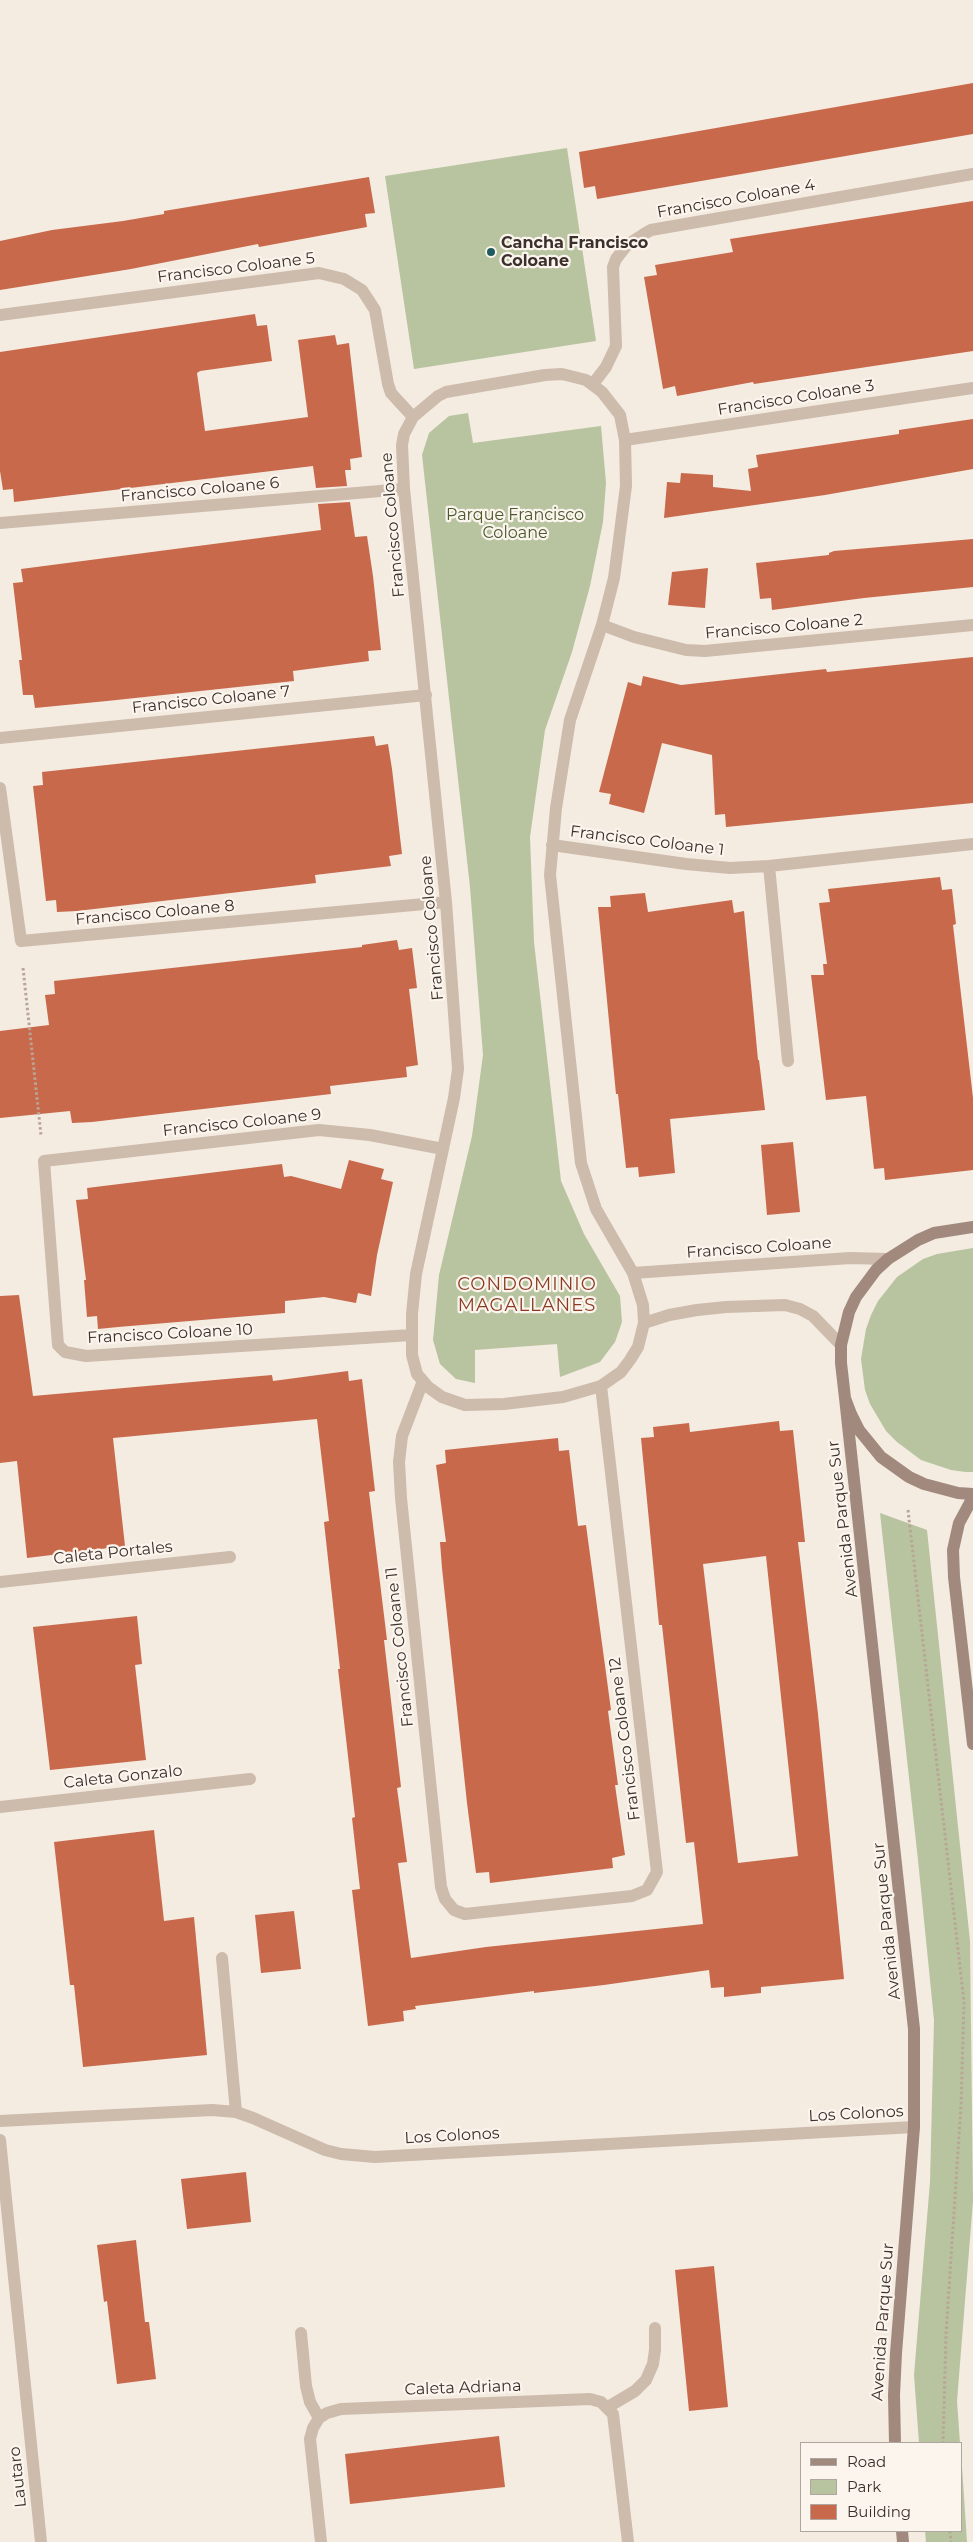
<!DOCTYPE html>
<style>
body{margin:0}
#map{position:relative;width:973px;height:2542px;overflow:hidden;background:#f4ebe1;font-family:Montserrat,sans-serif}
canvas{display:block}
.legend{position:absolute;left:800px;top:2442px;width:162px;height:90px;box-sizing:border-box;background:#fbf5ee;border:1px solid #aea6a0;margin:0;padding:6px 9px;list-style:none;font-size:15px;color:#3b302b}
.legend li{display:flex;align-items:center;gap:10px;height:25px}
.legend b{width:25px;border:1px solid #aea6a0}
</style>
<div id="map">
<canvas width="973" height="2542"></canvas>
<ul class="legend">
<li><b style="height:6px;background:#a18a7d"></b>Road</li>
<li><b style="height:14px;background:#b8c4a0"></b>Park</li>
<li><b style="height:14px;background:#c8694b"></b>Building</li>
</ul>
</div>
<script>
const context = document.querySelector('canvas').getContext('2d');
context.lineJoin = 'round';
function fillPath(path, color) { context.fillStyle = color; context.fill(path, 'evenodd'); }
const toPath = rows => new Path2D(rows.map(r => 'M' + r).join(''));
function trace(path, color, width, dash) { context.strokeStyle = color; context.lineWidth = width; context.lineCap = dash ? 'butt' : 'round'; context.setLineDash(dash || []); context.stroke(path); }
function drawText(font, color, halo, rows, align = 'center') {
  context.font = font + ' Montserrat,sans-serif'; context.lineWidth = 4.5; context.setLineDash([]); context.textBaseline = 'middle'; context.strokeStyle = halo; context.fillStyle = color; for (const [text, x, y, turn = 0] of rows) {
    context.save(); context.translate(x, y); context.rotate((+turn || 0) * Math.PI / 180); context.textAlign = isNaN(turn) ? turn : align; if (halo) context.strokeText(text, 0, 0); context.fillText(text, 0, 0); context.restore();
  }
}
const green = toPath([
 [567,148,596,341,414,369,385,176],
 [468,413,473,443,601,426,606,483,603,522,590,586,572,652,545,730,530,837,534,942,561,1181,584,1234,620,1296,622,1322,615,1342,600,1362,560,1377,557,1344,475,1350,475,1383,456,1379,440,1364,433,1340,439,1275,472,1136,483,1055,470,887,422,455,429,433,449,416],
 [973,1248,973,1472,966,1472,951,1470,921,1460,897,1442,886,1431,870,1404,865,1390,861,1359,866,1329,871,1315,878,1301,897,1277,923,1259,937,1254],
 [880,1513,927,1530,970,1941,973,2201,957,2401,960,2443,919,2443,914,2375,930,2182,934,2020,918,1860],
 [962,2467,967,2542,926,2542,925,2531,962,2531]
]);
const building = toPath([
 [973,83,973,134,597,199,595,186,584,188,579,152],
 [369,177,375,213,365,214,367,227,259,247,258,244,131,269,0,290,0,241,52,230,123,221,164,214,164,211],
 [973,201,973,351,754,384,753,382,677,396,675,386,663,389,644,277,657,275,655,265,733,252,730,239],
 [255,314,257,326,267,325,272,361,200,371,197,373,205,431,308,417,298,340,335,335,337,345,349,343,362,457,350,459,351,470,345,470,347,486,316,488,313,466,14,502,13,489,3,490,0,471,0,352],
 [973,419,973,469,825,495,664,518,667,482,680,483,681,473,713,475,713,487,751,491,748,469,758,467,756,455,899,434,899,430],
 [350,502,355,537,367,536,373,576,381,650,368,651,369,661,293,671,294,681,107,701,35,708,33,695,23,695,19,660,22,660,13,583,23,582,21,569,321,530,318,504],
 [973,539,973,587,864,598,772,610,771,598,760,599,756,563,829,555,829,553,834,551],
 [708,568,705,608,668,605,672,572],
 [973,657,973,803,726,827,725,814,715,815,712,755,662,743,644,813,609,804,611,794,599,792,628,682,641,686,643,676,681,685,826,669,827,672],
 [374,736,376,746,388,744,392,769,402,854,389,856,391,866,315,875,316,883,77,911,57,912,56,900,46,901,33,786,43,785,42,772],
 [940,877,942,890,952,889,956,924,953,925,973,1098,973,1170,885,1180,884,1168,874,1169,866,1096,826,1100,811,975,824,975,823,964,827,964,819,903,830,902,828,889],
 [645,893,648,912,732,900,734,913,744,911,758,1060,759,1060,765,1110,670,1119,675,1173,639,1177,638,1167,626,1168,618,1094,616,1094,598,907,611,907,610,896],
 [397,940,399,950,412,948,417,988,409,989,418,1065,406,1067,407,1077,330,1086,331,1094,92,1122,72,1123,70,1111,0,1118,0,1031,49,1025,45,995,55,994,54,981,362,947,362,945],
 [793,1142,800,1212,767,1215,761,1145],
 [349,1160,384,1169,381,1179,393,1182,377,1255,371,1296,358,1293,356,1303,324,1297,285,1301,285,1313,118,1327,98,1329,97,1316,87,1317,84,1280,86,1280,76,1200,88,1199,87,1188,282,1164,284,1177,291,1176,341,1189],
 [19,1295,33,1396,272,1375,273,1381,348,1371,349,1381,362,1379,375,1491,369,1492,387,1640,384,1640,401,1787,397,1788,407,1862,398,1863,411,1958,486,1947,703,1924,694,1842,686,1843,662,1625,659,1625,641,1438,654,1437,653,1427,689,1423,690,1432,779,1421,780,1431,793,1430,805,1542,798,1542,818,1714,844,1979,761,1987,761,1993,724,1997,724,1987,711,1988,709,1970,604,1985,534,1993,534,1991,415,2006,416,2009,403,2011,404,2021,368,2026,352,1890,360,1889,352,1818,355,1817,338,1669,340,1669,324,1522,329,1521,317,1419,113,1438,125,1546,27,1558,17,1461,0,1463,0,1296],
 [766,1556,798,1856,738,1863,703,1564],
 [558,1438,559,1451,569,1450,578,1526,586,1525,611,1710,608,1711,618,1785,615,1785,625,1855,612,1858,613,1868,490,1883,489,1872,476,1873,467,1803,442,1568,440,1542,446,1542,436,1465,446,1463,445,1450],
 [137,1616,142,1664,135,1665,146,1760,50,1770,33,1627],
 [154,1830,164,1921,194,1917,207,2055,83,2067,74,1985,70,1985,54,1842],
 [294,1911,301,1969,261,1973,255,1915],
 [246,2172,251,2222,187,2229,181,2179],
 [136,2240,145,2322,149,2322,156,2379,117,2384,107,2301,104,2302,97,2245],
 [714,2266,728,2407,689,2411,675,2270],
 [499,2436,505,2487,350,2504,345,2454]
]);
const path = toPath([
 [23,968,41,1135],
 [908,1510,964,2002,961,2106,946,2334,943,2443],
 [950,2531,951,2542]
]);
const street = toPath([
 [0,315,319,273,344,279,362,290,375,310,388,384,391,393,413,417],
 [562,374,586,380,602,392,620,415,625,440,626,486,614,578,602,625,570,720,556,808,550,875,581,1163,596,1209,633,1273,643,1305,644,1323,638,1347,630,1360,621,1372,601,1386,563,1397,504,1404,465,1405,442,1397,428,1387,417,1374,412,1355,412,1314,416,1274,454,1098,458,1069,446,902,404,489,402,445,404,434,413,417,438,396,446,392,545,375,562,374],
 [593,384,606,367,616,346,613,267,616,259,627,245,644,234,651,230,973,174],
 [625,440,973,388],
 [0,523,404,489],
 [602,625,634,637,686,650,705,651,973,625],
 [0,738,426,695],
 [0,788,21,941,446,902],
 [552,845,686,864,730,868,769,866,973,844],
 [769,866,788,1061],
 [633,1273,850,1258,888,1259],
 [644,1323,669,1315,697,1310,726,1307,785,1305,800,1309,813,1316,841,1345],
 [411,1335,86,1356,65,1352,58,1345,44,1161,319,1130,370,1135,443,1149],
 [423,1381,402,1436,399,1462,401,1498,441,1887,445,1899,454,1910,465,1914,632,1896,647,1890,657,1872,601,1386],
 [0,1582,230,1557],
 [0,1807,250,1779],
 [222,1958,236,2112],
 [0,2121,212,2110,236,2112,253,2118,325,2150,341,2154,375,2157,914,2127],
 [0,2140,41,2542],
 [301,2333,306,2386,310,2402,319,2418],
 [608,2407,635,2391,646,2380,653,2364,655,2350,655,2328],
 [321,2542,310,2439,313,2428,319,2418,327,2413,341,2409,590,2399,601,2402,613,2414,628,2542]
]);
const secondary = toPath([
 [973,1227,934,1233,918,1240,888,1259,876,1270,856,1297,849,1312,841,1345,841,1363,845,1398,851,1414,859,1430,881,1457,909,1477,924,1484,958,1493,973,1494],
 [845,1398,914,2029,914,2127,896,2353,894,2395,895,2443],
 [973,1497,959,1523,953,1550,954,1577,973,1744],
 [902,2531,903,2542]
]);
const markers = [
 [491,252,5,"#1f5a5e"]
];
const streetNames = [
 ["Francisco Coloane 4",736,199,-10],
 ["Francisco Coloane 5",236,268,-7],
 ["Francisco Coloane 3",796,398,-9],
 ["Francisco Coloane 6",200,490,-5],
 ["Francisco Coloane",393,525,-95],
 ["Francisco Coloane 2",784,627,-5],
 ["Francisco Coloane 7",211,700,-6],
 ["Francisco Coloane 1",647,841,7],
 ["Francisco Coloane 8",155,913,-5],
 ["Francisco Coloane",432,928,-95],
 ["Francisco Coloane 9",242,1123,-6],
 ["Francisco Coloane",759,1248,-4],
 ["Francisco Coloane 10",170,1334,-3],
 ["Avenida Parque Sur",843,1519,-97],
 ["Caleta Portales",113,1553,-6],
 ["Francisco Coloane 11",400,1647,-96],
 ["Francisco Coloane 12",625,1739,-97],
 ["Caleta Gonzalo",123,1777,-6],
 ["Avenida Parque Sur",887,1921,-96],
 ["Los Colonos",856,2114,-3],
 ["Los Colonos",452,2136,-3],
 ["Avenida Parque Sur",883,2322,-86],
 ["Caleta Adriana",463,2388,-2],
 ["Lautaro",18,2477,-96]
];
const poiNames = [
 ["Cancha Francisco",501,243],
 ["Coloane",501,261]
];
const parkNames = [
 ["Parque Francisco",515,515],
 ["Coloane",515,533]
];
const neighbourhoodNames = [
 ["CONDOMINIO",527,1285],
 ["MAGALLANES",527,1306]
];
fillPath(green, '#b8c4a0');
fillPath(building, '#c8694b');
trace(path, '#b9a596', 3, [2.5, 2.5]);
trace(street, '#cdbbac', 12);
trace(secondary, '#a18a7d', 12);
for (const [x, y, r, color] of markers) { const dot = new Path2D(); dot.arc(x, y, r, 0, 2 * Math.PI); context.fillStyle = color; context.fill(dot); trace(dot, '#fbf5ee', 2); }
drawText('16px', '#3b302b', '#fbf5ee', streetNames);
drawText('bold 16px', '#3b302b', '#fbf5ee', poiNames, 'left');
drawText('16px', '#4a5a2e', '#fbf5ee', parkNames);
context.letterSpacing = '1px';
drawText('18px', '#8c3b22', '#fbf5ee', neighbourhoodNames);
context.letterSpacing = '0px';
</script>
